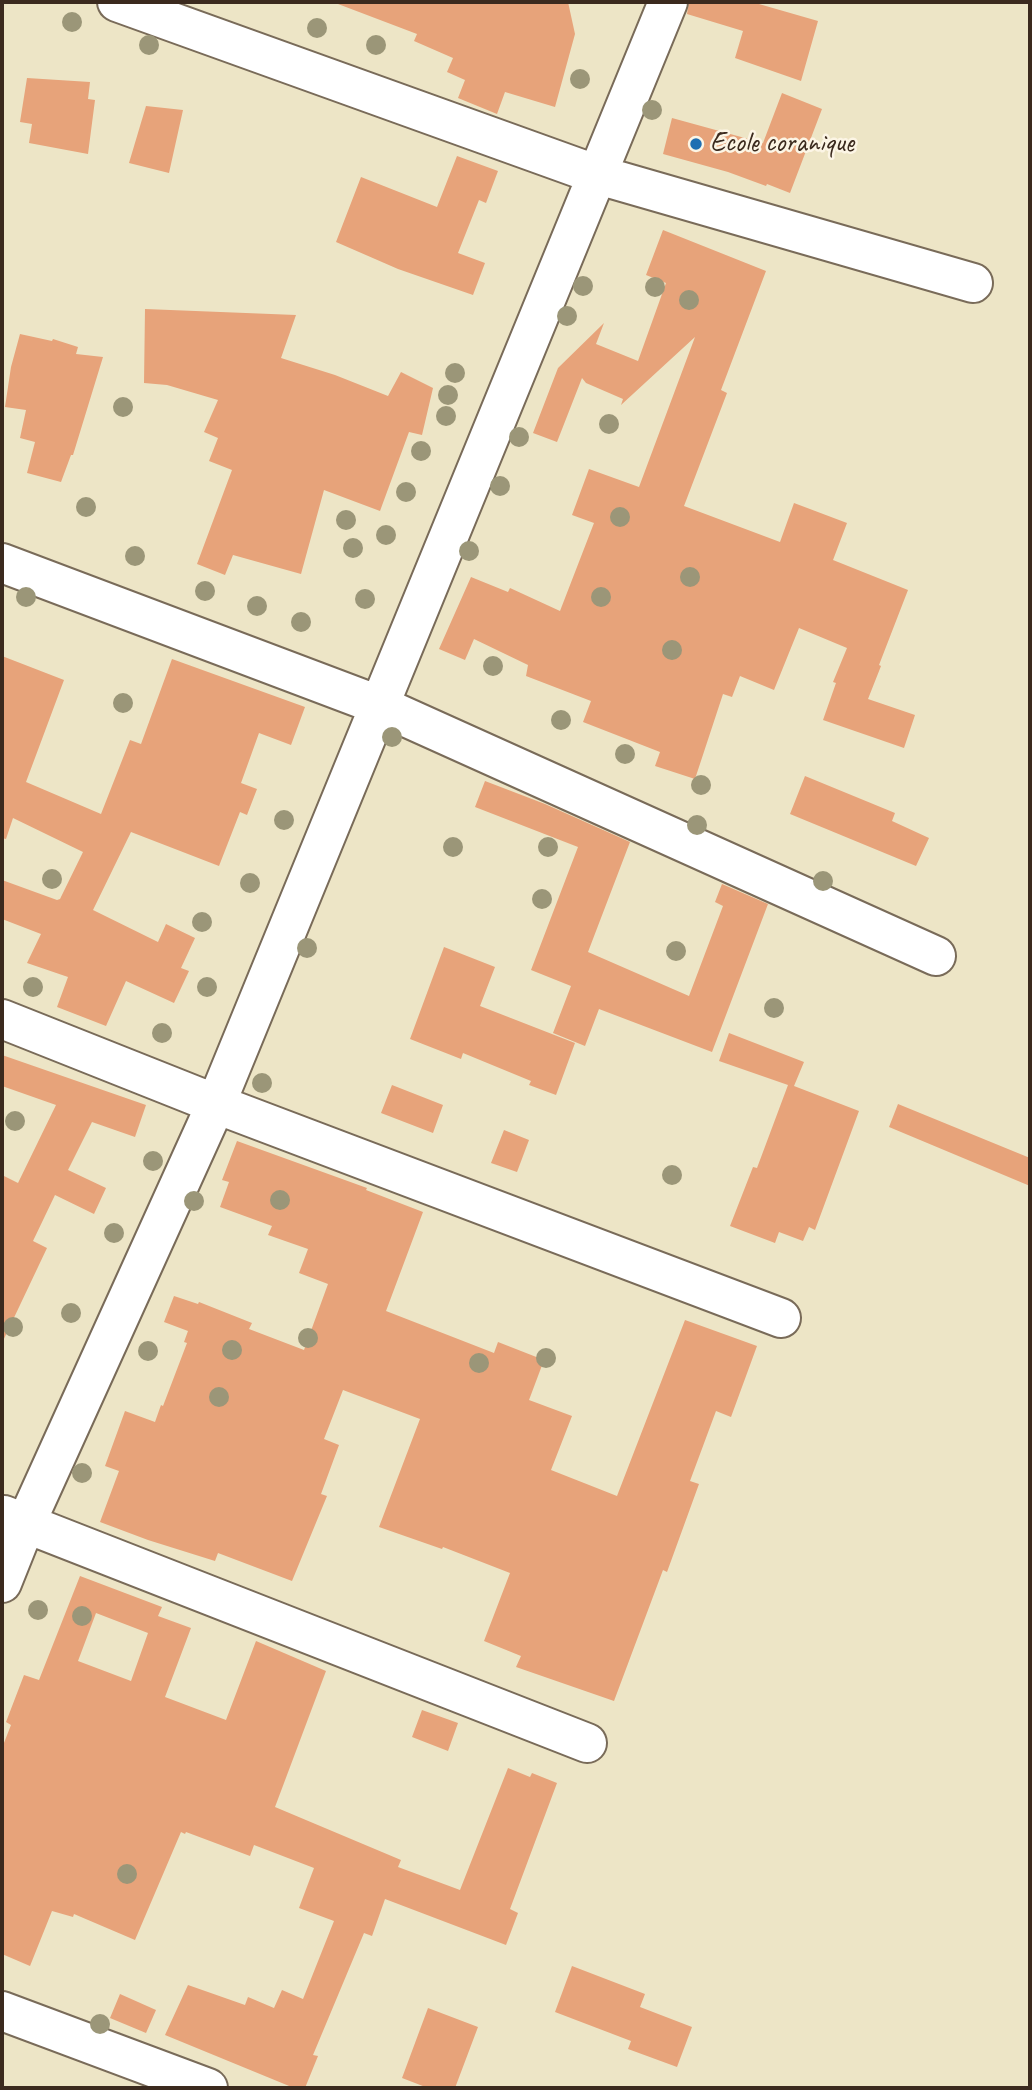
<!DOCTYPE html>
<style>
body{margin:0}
#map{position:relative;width:1032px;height:2090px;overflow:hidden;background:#ede5c6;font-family:Caveat,sans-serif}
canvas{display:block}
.frame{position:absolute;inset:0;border:4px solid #3b2a1e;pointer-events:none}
</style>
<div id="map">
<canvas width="1032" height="2090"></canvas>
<div class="frame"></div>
</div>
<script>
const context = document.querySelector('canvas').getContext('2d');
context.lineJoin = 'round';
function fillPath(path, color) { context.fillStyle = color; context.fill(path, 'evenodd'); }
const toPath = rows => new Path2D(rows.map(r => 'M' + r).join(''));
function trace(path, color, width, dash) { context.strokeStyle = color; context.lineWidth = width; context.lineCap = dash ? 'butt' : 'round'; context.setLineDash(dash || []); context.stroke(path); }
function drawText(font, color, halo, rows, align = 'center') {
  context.font = font + ' Caveat,sans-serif'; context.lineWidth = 5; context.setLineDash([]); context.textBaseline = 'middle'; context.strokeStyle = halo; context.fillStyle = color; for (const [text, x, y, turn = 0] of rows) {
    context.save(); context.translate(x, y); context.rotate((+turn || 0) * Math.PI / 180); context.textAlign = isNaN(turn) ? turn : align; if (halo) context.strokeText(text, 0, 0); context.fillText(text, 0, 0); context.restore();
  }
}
const building = toPath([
 [339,2,568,2,575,34,555,107,505,92,497,114,458,98,465,80,447,72,453,58,414,41,417,34,338,4],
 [689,2,752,2,818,21,801,81,735,58,743,31,687,14],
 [27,78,90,82,88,99,95,100,88,154,29,143,32,124,20,122],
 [782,93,822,109,790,193,767,184,766,186,728,172,663,154,672,118,763,143],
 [146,106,183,110,169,173,129,163],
 [457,156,498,171,486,203,479,200,458,253,485,263,473,295,398,269,336,242,361,177,437,207],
 [663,230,766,271,721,390,727,393,684,506,780,542,794,503,847,523,833,560,908,590,879,665,881,666,868,699,915,715,904,748,823,720,836,683,833,682,847,648,799,628,774,690,740,676,732,697,723,694,695,779,655,766,660,752,583,722,591,701,526,676,528,665,474,639,465,660,439,649,471,577,508,592,510,588,560,611,594,523,572,515,589,469,639,487,695,337,621,405,623,399,586,383,582,378,557,442,533,433,558,368,604,323,596,344,638,361,666,283,646,275],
 [145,309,296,315,281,358,335,375,388,396,401,372,433,388,422,435,409,432,380,511,324,490,301,574,233,555,225,575,197,564,232,470,209,461,218,438,204,432,218,400,167,385,144,383],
 [20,334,52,341,53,339,78,347,76,354,103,357,73,455,71,455,61,482,27,473,35,442,20,438,26,410,5,407,11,367],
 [2,656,64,680,26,782,101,814,130,740,141,744,172,659,305,707,291,745,259,733,241,783,257,789,247,815,240,812,219,866,131,832,93,910,158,942,166,924,195,938,181,968,189,971,174,1003,126,981,106,1026,57,1007,68,977,27,963,41,934,2,919,2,880,57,900,60,899,83,852,13,818,6,839,2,838],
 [805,776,895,813,892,821,929,838,916,866,790,814],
 [485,781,545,804,630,842,588,952,689,996,723,906,715,902,722,884,768,904,712,1052,599,1009,585,1046,553,1033,571,986,531,970,578,847,475,807],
 [444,947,495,967,480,1006,575,1043,556,1095,529,1085,531,1081,463,1053,461,1059,410,1039],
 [729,1033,804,1062,794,1086,859,1111,815,1230,809,1227,803,1241,779,1232,775,1243,730,1226,753,1167,757,1168,788,1085,719,1061],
 [2,1055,146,1105,135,1137,92,1122,68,1170,106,1188,94,1214,55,1195,33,1241,47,1248,2,1343,2,1175,18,1183,56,1105,2,1086],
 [392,1085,443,1105,433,1133,381,1113],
 [898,1104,1030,1158,1030,1186,889,1127],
 [504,1130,529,1140,517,1172,491,1163],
 [237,1141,367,1188,366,1190,423,1212,386,1311,494,1353,498,1342,544,1360,529,1400,572,1416,551,1470,617,1496,685,1320,757,1346,731,1417,716,1411,690,1481,699,1484,667,1572,663,1570,614,1701,516,1667,521,1656,484,1641,510,1573,443,1547,442,1549,379,1527,420,1419,343,1390,324,1439,339,1445,321,1494,327,1496,292,1581,218,1553,215,1561,148,1540,100,1522,119,1471,105,1466,125,1411,155,1422,161,1405,163,1406,187,1343,184,1342,188,1331,164,1322,174,1296,198,1304,199,1302,252,1323,249,1329,304,1350,328,1284,299,1273,308,1249,268,1235,272,1226,220,1207,229,1182,222,1180],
 [80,1576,162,1607,158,1616,191,1628,165,1697,226,1720,256,1641,326,1671,275,1807,401,1860,398,1867,460,1890,508,1768,530,1777,532,1773,557,1783,510,1909,518,1913,506,1945,385,1899,372,1936,364,1933,313,2055,318,2056,305,2088,294,2088,165,2035,188,1985,245,2005,248,1997,274,2008,282,1990,303,1999,334,1921,299,1908,314,1868,254,1845,250,1856,186,1832,185,1834,181,1832,135,1940,74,1914,73,1917,52,1911,30,1966,2,1954,2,1748,11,1725,6,1722,24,1675,39,1680],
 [96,1613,148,1633,131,1681,78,1661],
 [422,1710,458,1723,448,1751,412,1737],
 [572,1966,645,1994,640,2007,692,2027,677,2067,628,2049,631,2041,555,2012],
 [120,1994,156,2010,146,2033,110,2018],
 [428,2008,478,2027,455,2088,428,2088,402,2078]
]);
const minor = toPath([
 [117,2,595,174,973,283],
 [2,563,381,706,936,956],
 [2,1019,216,1104,781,1318],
 [4,1515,587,1743],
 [2,1583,26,1523,216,1104,668,2],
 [2,2011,208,2088]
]);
const trees = [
 [72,22],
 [317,28],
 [149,45],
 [376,45],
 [580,79],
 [652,110],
 [583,286],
 [655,287],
 [689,300],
 [567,316],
 [455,373],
 [448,395],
 [123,407],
 [446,416],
 [609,424],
 [519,437],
 [421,451],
 [500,486],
 [406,492],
 [86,507],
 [620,517],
 [346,520],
 [386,535],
 [353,548],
 [469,551],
 [135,556],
 [690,577],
 [205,591],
 [26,597],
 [601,597],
 [365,599],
 [257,606],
 [301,622],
 [672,650],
 [493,666],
 [123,703],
 [561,720],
 [392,737],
 [625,754],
 [701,785],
 [284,820],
 [697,825],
 [453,847],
 [548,847],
 [52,879],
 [823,881],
 [250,883],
 [542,899],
 [202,922],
 [307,948],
 [676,951],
 [33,987],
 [207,987],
 [774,1008],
 [162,1033],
 [262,1083],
 [15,1121],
 [153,1161],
 [672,1175],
 [280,1200],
 [194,1201],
 [114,1233],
 [71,1313],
 [13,1327],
 [308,1338],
 [232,1350],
 [148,1351],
 [546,1358],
 [479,1363],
 [219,1397],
 [82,1473],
 [38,1610],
 [82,1616],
 [127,1874],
 [100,2024]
];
const markers = [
 [696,144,7,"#1f6fb2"]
];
const poiNames = [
 ["Ecole coranique",710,144]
];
fillPath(building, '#e7a37a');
trace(minor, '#796b59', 42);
trace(minor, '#fff', 38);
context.fillStyle = '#9b9678';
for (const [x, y] of trees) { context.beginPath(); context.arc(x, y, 10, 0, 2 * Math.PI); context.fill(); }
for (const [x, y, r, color] of markers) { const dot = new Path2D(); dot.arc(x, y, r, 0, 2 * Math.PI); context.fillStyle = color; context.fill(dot); trace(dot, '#fcf5e5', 2.5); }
drawText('28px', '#3b2a1e', '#fcf5e5', poiNames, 'left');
</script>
